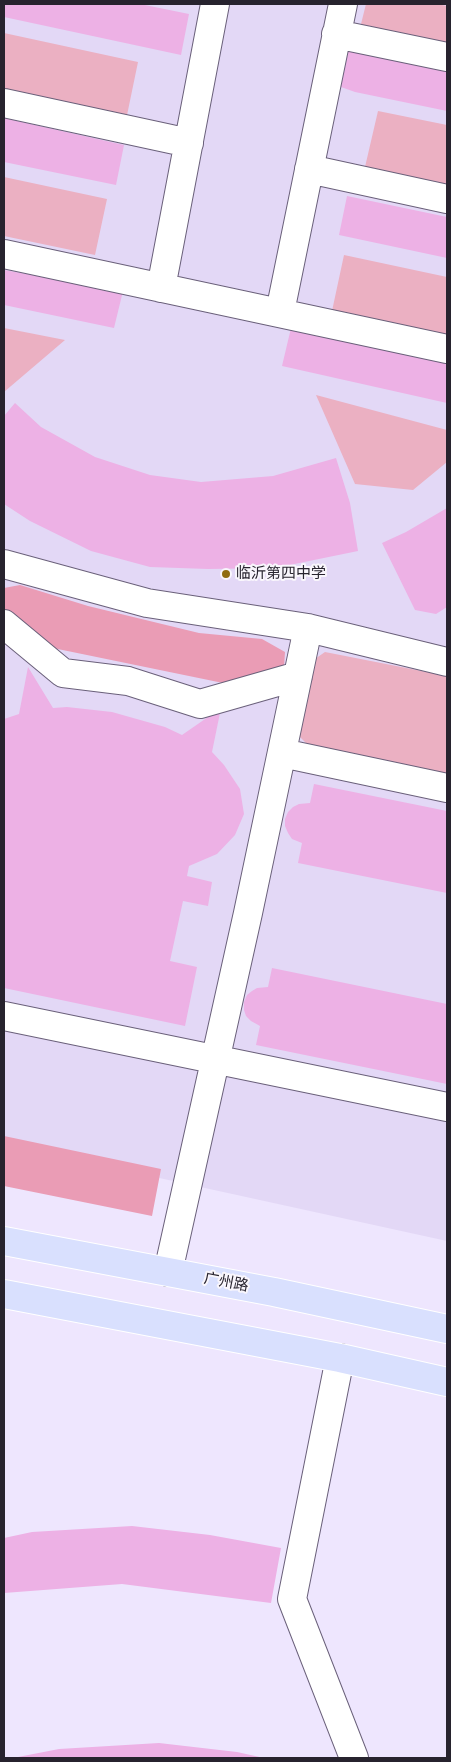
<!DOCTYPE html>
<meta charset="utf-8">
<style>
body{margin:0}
#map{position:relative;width:451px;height:1762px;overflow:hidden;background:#eee6fe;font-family:Roboto,sans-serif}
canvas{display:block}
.frame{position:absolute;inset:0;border:5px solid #27232e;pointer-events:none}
</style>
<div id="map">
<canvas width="451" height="1762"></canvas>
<div class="frame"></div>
</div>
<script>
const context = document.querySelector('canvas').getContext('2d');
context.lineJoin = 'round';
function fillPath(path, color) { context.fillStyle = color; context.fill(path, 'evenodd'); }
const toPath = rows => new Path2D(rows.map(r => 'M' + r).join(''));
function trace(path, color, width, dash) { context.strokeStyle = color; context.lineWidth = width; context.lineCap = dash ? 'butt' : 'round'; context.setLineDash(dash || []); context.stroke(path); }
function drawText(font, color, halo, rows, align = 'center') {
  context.font = font + ' Roboto,"Noto Sans SC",sans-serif'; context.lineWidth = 4; context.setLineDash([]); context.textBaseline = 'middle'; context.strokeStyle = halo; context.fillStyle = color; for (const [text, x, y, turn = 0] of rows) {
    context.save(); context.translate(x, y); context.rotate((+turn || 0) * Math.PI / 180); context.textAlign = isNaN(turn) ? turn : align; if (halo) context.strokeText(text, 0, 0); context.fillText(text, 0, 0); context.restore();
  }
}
const built = toPath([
 [4,4,447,4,447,1241,4,1144]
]);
const green = toPath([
 [366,4,437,4,447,6,447,45,360,28],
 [4,33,138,62,126,120,4,93],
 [378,111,447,125,447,184,365,167],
 [4,177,107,199,95,255,4,236],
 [344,255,447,277,447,335,332,311],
 [4,328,65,340,4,392],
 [316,395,447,430,447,462,413,490,355,484],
 [325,652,447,676,447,775,308,745,298,735,312,661]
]);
const forest = toPath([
 [20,585,88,606,199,633,262,639,285,652,284,668,223,683,48,647,4,613,4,588],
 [4,1136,161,1169,152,1216,4,1186]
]);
const building = toPath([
 [4,4,140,4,189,14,181,55,4,17],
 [349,48,447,70,447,111,355,92,341,87],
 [4,118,124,145,116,185,4,162],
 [347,196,447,217,447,258,339,235],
 [4,270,123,291,114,328,4,305],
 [291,328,447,361,447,403,282,366],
 [15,403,41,427,95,457,150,475,201,482,273,476,336,458,350,503,358,551,275,568,208,569,150,567,91,551,30,521,4,504,4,416],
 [447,508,447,607,436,614,415,610,382,543,406,532],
 [28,667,53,708,67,707,112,712,165,727,182,735,221,708,212,752,224,765,240,789,244,814,235,835,217,854,189,866,187,876,212,882,208,906,183,901,170,961,197,967,185,1026,4,988,4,719,19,714],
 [314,784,447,811,447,893,298,863,302,843,292,839,288,833,285,826,285,819,288,812,293,807,299,804,310,803],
 [272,968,447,1004,447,1084,256,1045,260,1026,251,1021,246,1016,244,1010,244,1002,247,995,252,991,257,988,268,987],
 [132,1526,210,1535,281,1548,271,1603,122,1584,4,1593,4,1538,32,1532],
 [159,1743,237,1752,264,1758,18,1757,59,1749]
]);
const minor = toPath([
 [336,34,447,57],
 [4,103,189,143],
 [309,169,447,199],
 [4,254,447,349],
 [161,288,215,4],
 [280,312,343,4],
 [4,564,147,603,308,628,447,662],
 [4,624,63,673,128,681,200,704,298,676],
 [282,753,447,788],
 [4,1016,447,1107],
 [168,1272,248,913,308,628],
 [340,1358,292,1599,354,1758]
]);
const major = toPath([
 [4,1241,274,1292,447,1329],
 [4,1294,340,1358,447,1382]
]);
const markers = [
 [226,574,5,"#906c11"]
];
const poiNames = [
 ["临沂第四中学",236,574]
];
const streetNames = [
 ["广州路",226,1283,11]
];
fillPath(built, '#e3d8f6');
fillPath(green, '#ebb0c2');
fillPath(forest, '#ea9cb5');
fillPath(building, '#edb1e5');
trace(minor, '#6a607a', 30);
trace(major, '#fff', 30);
trace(minor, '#fff', 28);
trace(major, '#d9e0fe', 28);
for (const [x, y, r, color] of markers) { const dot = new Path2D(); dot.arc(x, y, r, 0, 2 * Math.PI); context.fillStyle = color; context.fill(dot); trace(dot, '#f9f6fc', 2); }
drawText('15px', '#27232e', '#f9f6fc', poiNames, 'left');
drawText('15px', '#27232e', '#f9f6fc', streetNames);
</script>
